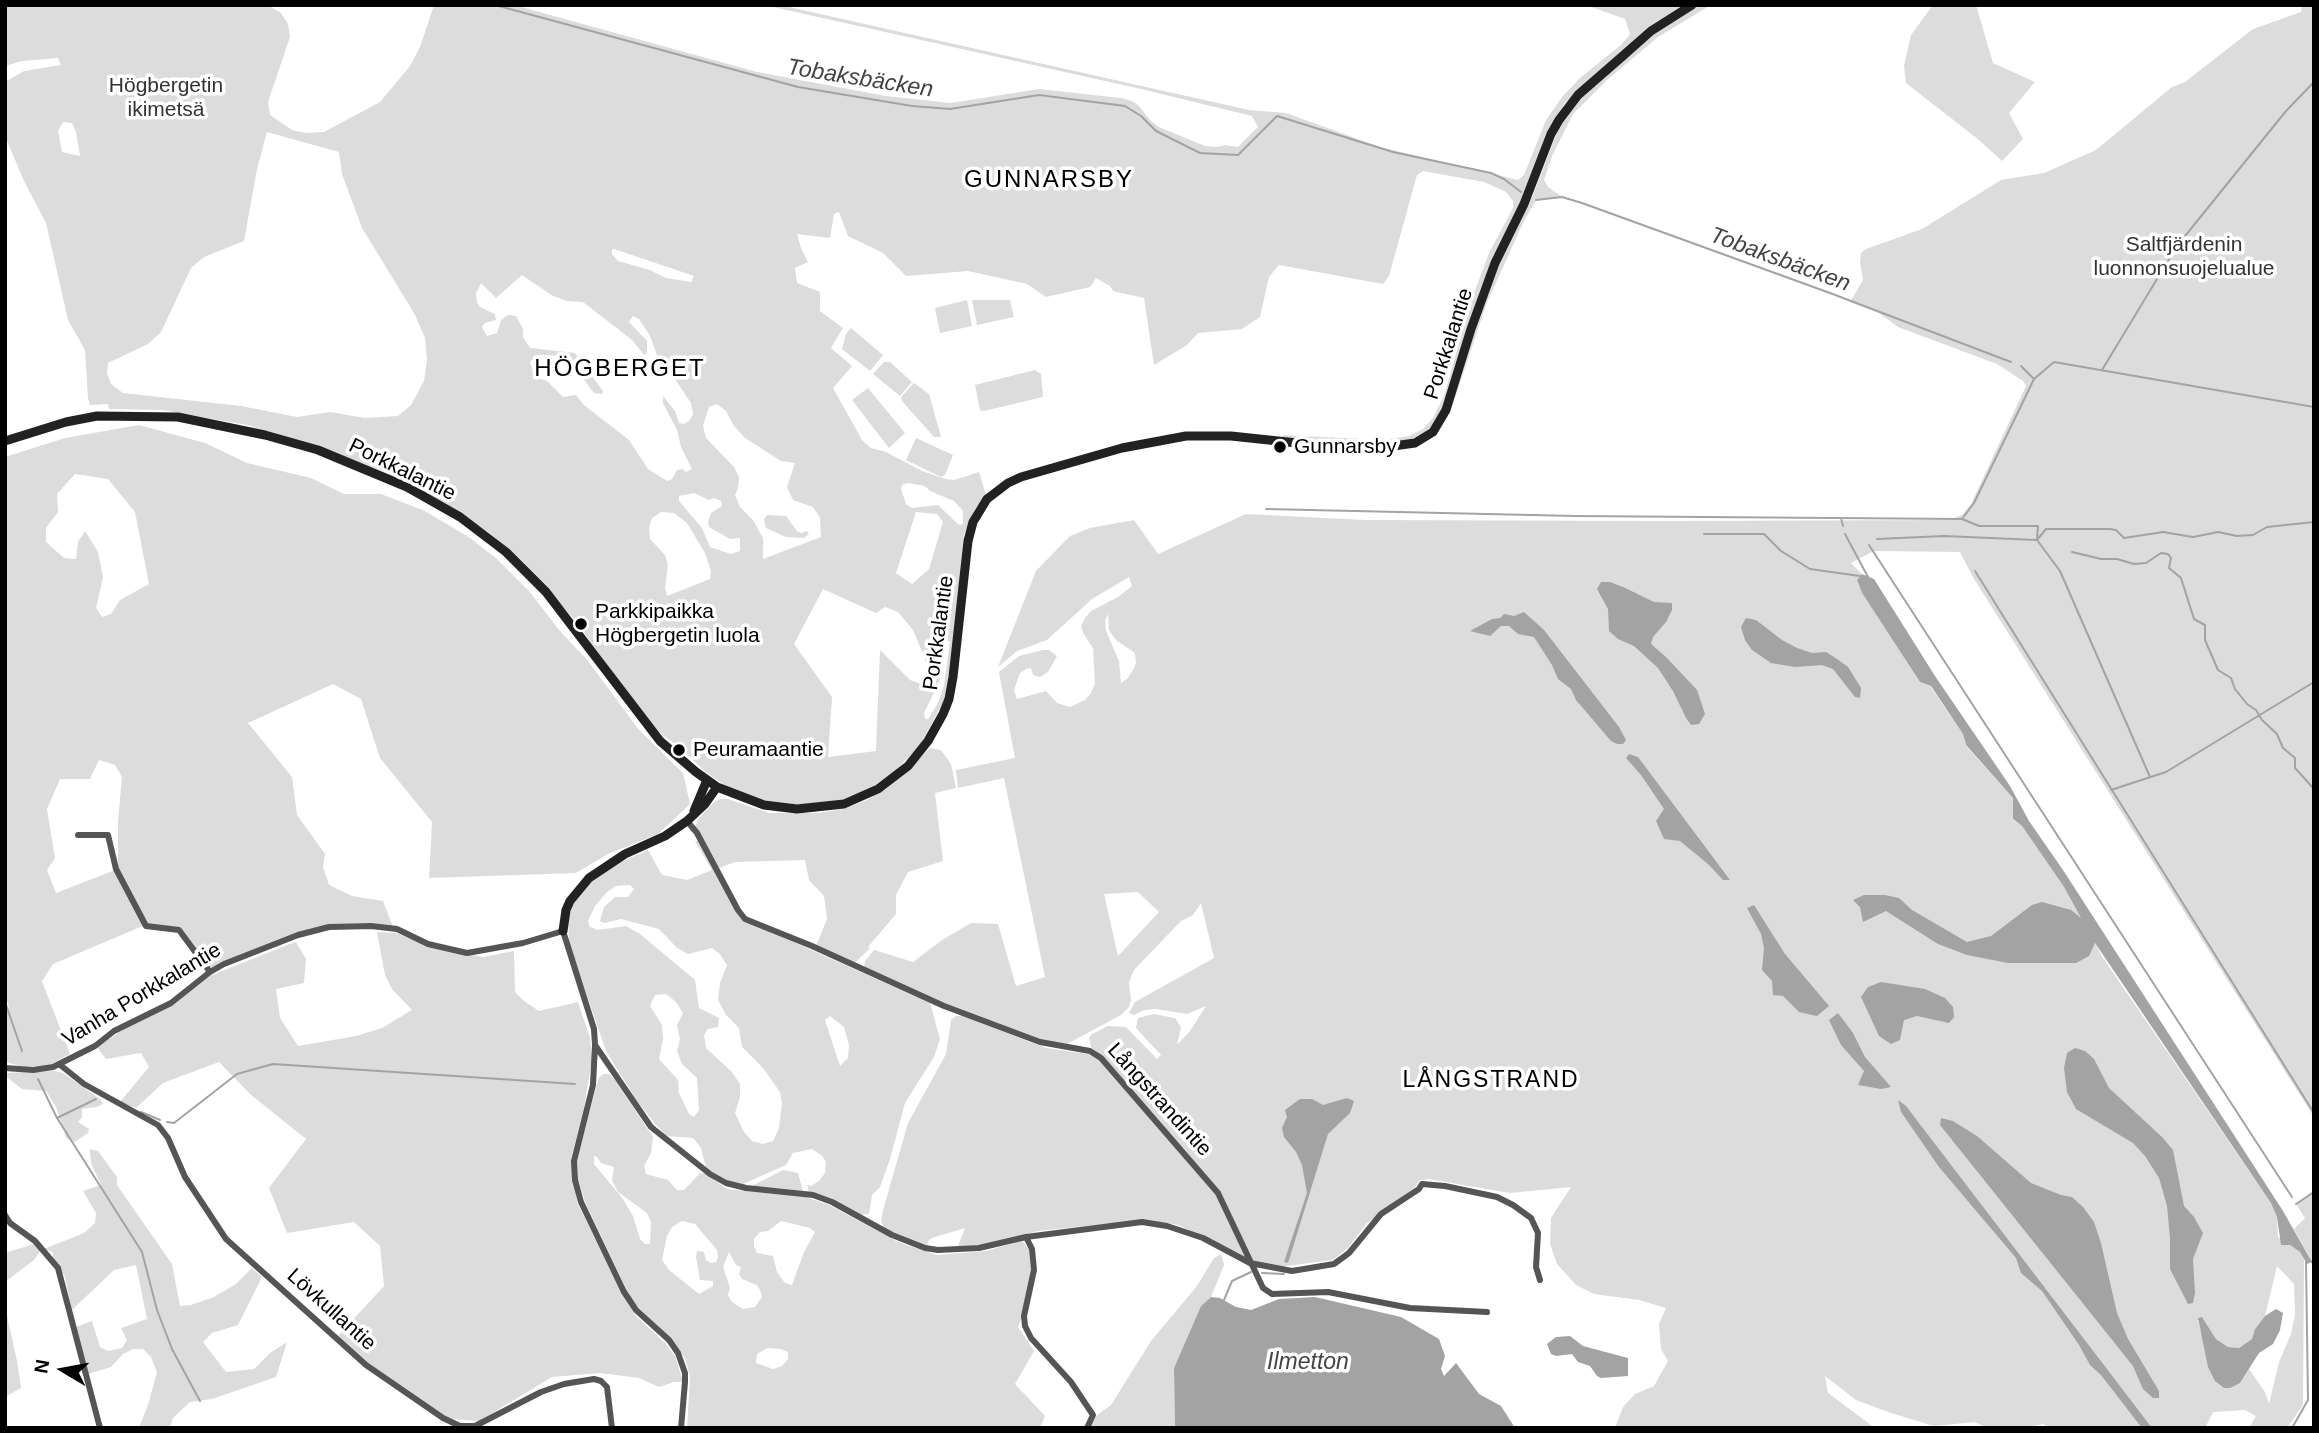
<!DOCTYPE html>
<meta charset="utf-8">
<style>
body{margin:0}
#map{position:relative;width:2319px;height:1433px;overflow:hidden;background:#fff;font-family:Arial,sans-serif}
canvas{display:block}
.frame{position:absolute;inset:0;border:7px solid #000;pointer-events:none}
.north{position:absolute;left:28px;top:1335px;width:70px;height:70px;-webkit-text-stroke:5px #fff;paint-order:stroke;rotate:280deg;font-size:19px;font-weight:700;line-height:28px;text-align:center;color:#000}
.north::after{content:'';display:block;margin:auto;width:24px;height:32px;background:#000;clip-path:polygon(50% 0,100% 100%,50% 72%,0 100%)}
</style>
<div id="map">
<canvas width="2319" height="1433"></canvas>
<div class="frame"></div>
<div class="north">N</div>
</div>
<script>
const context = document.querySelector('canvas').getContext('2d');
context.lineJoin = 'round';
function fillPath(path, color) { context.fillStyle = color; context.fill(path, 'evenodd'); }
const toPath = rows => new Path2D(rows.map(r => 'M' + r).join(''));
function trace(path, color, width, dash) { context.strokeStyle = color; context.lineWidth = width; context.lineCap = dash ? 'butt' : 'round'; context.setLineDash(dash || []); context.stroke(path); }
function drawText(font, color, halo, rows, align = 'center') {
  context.font = font + ' Arial,sans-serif'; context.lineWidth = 7; context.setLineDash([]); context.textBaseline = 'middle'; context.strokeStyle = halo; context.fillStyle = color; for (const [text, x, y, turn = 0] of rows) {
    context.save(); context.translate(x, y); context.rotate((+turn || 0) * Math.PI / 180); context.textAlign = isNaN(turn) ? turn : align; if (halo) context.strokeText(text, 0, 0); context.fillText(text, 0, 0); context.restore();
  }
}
const green = toPath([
 [5,5,267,5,281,13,288,24,290,37,268,102,270,115,292,130,306,133,324,132,380,102,410,66,420,47,434,5,514,5,757,72,886,96,951,103,1039,89,1121,98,1132,101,1139,106,1150,120,1159,127,1205,146,1217,147,1225,145,1238,147,1258,127,1252,116,1141,89,764,5,780,5,1249,110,1286,113,1380,147,1518,180,1524,175,1546,120,1563,96,1580,78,1621,45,1630,34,1625,19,1586,5,1686,5,1643,33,1565,103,1549,129,1518,209,1480,290,1442,411,1436,422,1427,431,1408,441,1339,442,1282,438,1283,435,1384,440,1409,436,1423,429,1433,418,1444,396,1471,301,1489,253,1513,208,1513,201,1506,192,1484,182,1423,171,1417,175,1389,276,1383,284,1279,265,1269,277,1260,317,1242,329,1198,333,1187,345,1154,365,1144,298,1113,291,1110,286,1096,278,1090,287,1046,297,1027,284,968,271,906,276,883,253,848,236,839,212,834,214,830,238,797,234,801,248,808,262,795,268,797,283,820,292,820,311,843,328,831,348,852,366,833,388,862,440,871,448,886,452,922,471,945,479,954,480,979,472,986,495,975,509,964,534,950,680,944,700,920,746,896,770,868,790,837,802,803,805,775,803,752,798,729,788,705,772,684,751,650,725,574,619,520,559,488,532,435,498,382,471,314,445,247,425,163,410,109,409,108,404,90,405,88,398,85,350,68,320,46,223,24,181,5,136,5,82,24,71,61,65,58,58,22,61,5,66],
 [63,122,72,123,76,132,80,156,62,152,58,131],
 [267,132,339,152,342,174,362,228,414,313,425,338,427,360,424,381,411,405,398,416,365,418,330,412,297,417,241,406,123,393,111,384,107,373,108,363,148,344,161,332,191,268,204,257,244,241,257,169],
 [612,249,614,249,694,276,691,282,666,278,650,270,618,261,612,254],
 [522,275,553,296,567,301,583,302,632,340,644,355,647,353,647,341,629,322,633,316,639,319,650,336,658,358,675,379,691,403,693,414,689,421,684,424,679,423,675,411,663,396,663,403,677,430,681,447,692,469,686,472,682,469,677,470,672,479,667,481,648,469,629,440,584,405,576,395,563,397,547,381,539,378,533,371,530,362,539,355,571,356,576,369,594,393,602,394,603,391,575,353,530,348,523,337,523,329,516,316,508,315,501,320,497,333,487,336,482,327,485,323,496,320,495,314,480,307,477,302,476,294,481,283,496,298],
 [717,404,726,411,734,426,745,438,781,461,795,463,787,487,793,500,813,507,820,518,821,537,763,559,763,538,753,520,740,507,735,495,738,488,739,477,734,467,706,438,703,426,709,407],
 [908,483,925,486,930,491,954,501,963,511,963,524,959,525,938,505,912,508,906,504,901,489,902,485],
 [694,493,709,500,714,498,721,501,722,506,711,513,708,522,709,527,730,539,740,538,740,551,731,554,710,547,702,528,679,501,679,496],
 [661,512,674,513,687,523,705,553,711,571,710,579,667,596,665,588,668,565,665,555,650,539,649,528,652,518],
 [916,512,937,514,943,522,929,569,912,584,896,573],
 [823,589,876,613,885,607,898,612,913,630,924,656,931,679,924,685,910,680,880,650,876,751,828,757,832,697,794,644],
 [950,641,944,685,938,703,928,719,925,719,924,713,940,680,940,659,944,642],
 [1699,5,1711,5,1658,37,1607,80,1573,114,1552,156,1544,180,1548,187,1562,197,1536,200,1523,223,1486,305,1452,407,1480,312,1500,262,1533,195,1560,125,1584,94,1654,34],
 [1933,5,1976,5,1993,63,2035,82,2009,113,2023,139,2002,161,1979,140,1906,83,1904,66,1911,35],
 [2302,5,2314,5,2314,1117,1974,579,1960,552,1874,551,1851,563,1862,574,1857,580,1862,593,1920,682,1930,686,1963,734,1966,746,2013,798,2013,820,2022,826,2064,887,2103,958,2271,1203,2277,1217,2278,1237,2300,1252,2304,1259,2303,1405,2287,1428,2249,1428,2256,1416,2245,1410,2213,1412,2205,1428,2047,1428,2044,1424,2025,1428,1987,1428,1975,1422,1934,1426,1891,1413,1856,1400,1825,1376,1828,1393,1875,1428,1615,1428,1623,1407,1635,1394,1654,1386,1668,1361,1661,1349,1659,1324,1666,1308,1639,1300,1594,1294,1576,1285,1557,1264,1550,1244,1551,1218,1571,1187,1510,1193,1428,1179,1420,1180,1414,1188,1366,1224,1348,1248,1333,1260,1279,1267,1254,1262,1178,1225,1143,1220,1038,1231,987,1245,958,1246,965,1228,932,1238,928,1241,927,1247,885,1230,881,1221,883,1210,908,1123,946,1054,951,1020,956,1016,963,1016,1046,1048,1094,1055,1119,1076,1091,1047,1089,1038,1092,1034,1108,1026,1126,1027,1157,1059,1161,1055,1136,1028,1138,1018,1154,1014,1175,1018,1181,1027,1177,1045,1190,1031,1206,1006,1187,1014,1156,1009,1144,1010,1134,1015,1129,1013,1135,1002,1214,958,1201,903,1193,915,1181,921,1134,970,1129,982,1131,1000,1129,1007,1121,1015,1067,1044,1043,1040,946,1005,864,968,865,961,874,950,913,962,942,940,971,923,998,924,1016,986,1045,977,1004,778,958,788,956,770,1015,758,999,672,1019,656,1043,650,1049,650,1057,656,1048,672,1040,677,1033,675,1031,668,1026,669,1020,673,1014,690,1017,699,1046,691,1057,703,1070,707,1085,700,1091,693,1095,683,1093,648,1083,633,1081,626,1085,618,1091,611,1118,597,1132,586,1129,577,1092,599,1047,640,1017,651,998,667,1036,571,1070,536,1090,528,1134,520,1158,554,1246,514,1365,520,1664,521,1949,520,1962,515,1971,504,2026,386,2023,381,1997,364,1898,327,1879,313,1850,302,1863,280,1860,263,1861,253,1866,249,1922,229,2001,180,2044,173,2096,150,2172,87,2185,82,2253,29,2301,12],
 [1108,614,1109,630,1116,640,1135,653,1136,663,1134,668,1128,678,1121,683,1119,661,1106,631,1105,621],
 [1138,892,1159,912,1118,956,1104,894],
 [2277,1266,2294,1284,2295,1315,2291,1334,2279,1362,2269,1404,2265,1392,2249,1369,2240,1383,2201,1332,2198,1321,2202,1317,2216,1339,2228,1347,2239,1348,2252,1339,2255,1329,2265,1316],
 [967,300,972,326,940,333,935,308],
 [972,300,1010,300,1014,317,977,325],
 [851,328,883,355,870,371,842,349,846,334],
 [884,362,890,362,912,382,900,396,873,374],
 [1035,370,1041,374,1043,397,984,411,980,410,975,385],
 [914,383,929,394,941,437,934,437,902,401,901,397],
 [868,388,905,433,889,448,852,400],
 [139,425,205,443,247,463,311,478,344,494,381,494,425,511,470,538,497,559,529,591,559,630,588,661,639,730,683,773,690,804,658,834,608,854,576,873,429,878,432,822,380,758,361,699,333,684,248,723,292,777,297,815,325,854,323,867,329,885,352,896,383,901,393,927,368,923,342,924,316,928,210,968,180,928,147,924,118,869,118,821,122,777,115,765,99,760,90,779,60,779,47,809,55,858,47,870,56,893,115,870,145,925,53,964,42,981,70,1054,51,1064,38,1066,25,1067,5,1062,5,1011,9,1007,5,994,5,457,65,438],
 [75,474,108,479,135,512,149,584,120,600,111,614,102,617,96,608,103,577,98,552,85,531,78,542,76,559,64,558,46,542,46,528,58,512,57,494],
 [916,438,953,455,945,475,941,477,906,460],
 [767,515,786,516,797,531,801,533,807,531,809,534,804,538,786,537,766,528,764,519],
 [930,748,941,750,951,764,956,788,935,793,943,861,908,872,896,895,896,914,868,947,870,948,856,962,849,961,816,946,827,919,826,910,824,896,809,880,805,860,735,862,719,868,695,826,698,819,714,802,720,799,728,799,769,813,818,813,843,809,867,800,886,789,904,774],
 [695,841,699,841,740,918,930,1003,940,1039,934,1057,905,1103,890,1159,880,1187,872,1195,869,1214,861,1215,809,1193,807,1185,811,1186,819,1181,825,1173,826,1162,822,1156,812,1149,793,1153,786,1165,743,1184,726,1180,706,1168,701,1148,693,1138,667,1136,656,1125,637,1101,606,1051,569,943,568,919,572,906,592,880,619,863,648,850,662,875,687,880,712,870],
 [630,885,634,889,628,897,615,897,604,907,600,921,604,923,621,919,659,929,677,948,688,954,712,948,720,954,727,965,720,983,718,1000,726,1015,739,1028,742,1047,763,1068,780,1092,782,1103,779,1128,773,1141,763,1144,752,1141,744,1132,735,1113,740,1097,740,1084,732,1072,706,1048,704,1035,708,1029,718,1027,719,1018,699,1008,695,980,640,934,626,926,598,930,590,927,588,921,595,906,607,892,616,886],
 [666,994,676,1002,683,1013,677,1025,680,1039,677,1051,682,1064,697,1078,699,1110,694,1117,689,1114,679,1093,678,1080,659,1059,663,1039,662,1025,650,1006,655,995],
 [830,1016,844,1027,849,1045,848,1058,840,1066,825,1020],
 [377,932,396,933,440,950,483,957,514,951,515,992,524,1001,539,1011,578,1002,590,1038,592,1059,584,1108,571,1159,577,1202,624,1298,636,1316,666,1344,675,1356,683,1382,674,1382,659,1387,639,1378,600,1373,552,1377,479,1421,451,1419,441,1415,368,1364,337,1337,384,1286,380,1246,354,1222,287,1233,269,1188,306,1139,250,1094,219,1062,163,1083,136,1108,120,1102,149,1067,141,1053,106,1059,97,1047,121,1031,173,1005,210,976,287,945,296,942,306,959,304,983,276,989,280,1018,298,1046,356,1036,382,1028,412,1010,392,989,385,975],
 [54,1071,63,1073,101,1100,103,1104,96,1107,82,1109,82,1117,78,1122,89,1129,88,1133,75,1142,66,1138,56,1107,46,1091,22,1089,5,1076,5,1073],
 [604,1074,609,1074,615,1080,653,1137,651,1153,644,1166,646,1174,668,1180,677,1190,684,1190,700,1173,706,1174,727,1189,806,1197,829,1205,898,1242,937,1255,986,1251,1022,1241,1029,1249,1031,1273,1024,1312,1018,1327,1034,1351,1015,1384,1045,1416,1040,1428,687,1428,690,1376,685,1358,671,1339,637,1306,629,1295,586,1204,578,1180,577,1161,597,1084,599,1077],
 [594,1156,597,1157,601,1163,614,1167,612,1180,618,1192,647,1213,651,1222,650,1244,645,1244,640,1239,633,1216,623,1199,594,1164],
 [682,1221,695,1224,717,1250,718,1257,716,1262,711,1263,706,1260,704,1252,697,1251,696,1257,700,1280,713,1281,713,1286,699,1294,669,1270,662,1260,667,1236,672,1227],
 [781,1221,810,1228,815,1232,804,1252,792,1285,785,1283,777,1272,773,1256,757,1253,754,1246,754,1239,760,1232,768,1231],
 [729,1252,736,1265,741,1267,739,1274,742,1279,757,1285,760,1290,762,1297,755,1307,743,1309,732,1302,728,1295,730,1288,723,1267],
 [767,1348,781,1349,788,1352,788,1359,782,1366,773,1369,756,1363,757,1354],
 [90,1149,98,1151,117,1177,117,1185,172,1264,180,1306,191,1305,214,1297,236,1284,252,1268,262,1277,238,1325,212,1333,203,1342,226,1372,254,1369,270,1353,287,1342,276,1377,212,1399,190,1402,173,1418,170,1428,134,1428,140,1425,148,1405,157,1372,151,1357,143,1349,133,1349,123,1354,111,1367,88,1374,76,1327,92,1321,100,1347,108,1351,122,1348,127,1340,121,1328,147,1319,136,1265,114,1270,72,1310,65,1277,53,1257,53,1252,44,1249,84,1233,95,1223,96,1213,83,1191,101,1185,91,1163],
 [783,1170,798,1173,803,1191,752,1186],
 [2314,1190,2314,1265,2294,1229,2305,1218,2296,1204],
 [34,1244,40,1251,34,1260,5,1282,5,1253],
 [1221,1254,1224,1265,1211,1297,1201,1306,1174,1368,1175,1428,1090,1428,1097,1415,1111,1405,1151,1341,1197,1286,1214,1258],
 [5,1307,17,1361,21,1388,5,1397]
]);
const water = toPath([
 [1862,574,1874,579,1935,676,2010,786,2029,821,2063,870,2283,1211,2312,1262,2307,1264,2300,1252,2290,1245,2281,1245,2277,1217,2271,1203,2095,943,2089,956,2076,963,2008,963,1967,955,1938,944,1886,911,1863,922,1860,907,1853,900,1864,895,1885,895,1899,898,1912,910,1967,942,1991,936,2032,905,2042,902,2071,910,2081,918,2064,887,2022,826,2013,819,2013,798,1966,745,1963,734,1931,686,1920,682,1862,593,1857,580],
 [1601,582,1610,582,1623,587,1654,602,1672,603,1672,610,1666,622,1653,637,1651,644,1667,658,1697,690,1705,714,1699,724,1691,725,1686,718,1673,691,1658,668,1634,646,1618,639,1609,631,1608,609,1597,589],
 [1524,612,1544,630,1619,727,1626,740,1623,744,1617,744,1611,741,1576,700,1571,689,1558,679,1552,665,1534,637,1518,634,1509,626,1501,626,1490,636,1470,631,1492,619,1500,618,1504,614,1514,616],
 [1746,618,1756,620,1782,640,1797,648,1812,653,1826,652,1837,659,1848,667,1861,688,1860,698,1855,697,1833,669,1822,665,1795,667,1771,663,1752,650,1745,640,1741,627],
 [1629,754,1638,757,1730,880,1723,880,1708,864,1680,841,1664,839,1656,821,1664,809,1641,775,1626,758],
 [1754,905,1785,954,1829,1006,1817,1016,1799,1012,1783,996,1773,995,1772,981,1762,970,1764,948,1761,934,1747,908],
 [1881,982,1925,989,1945,998,1953,1007,1954,1017,1949,1023,1917,1016,1904,1020,1900,1040,1891,1044,1879,1036,1861,997,1868,987],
 [1838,1013,1853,1033,1865,1057,1891,1087,1881,1089,1858,1085,1864,1071,1841,1045,1829,1020],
 [2075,1048,2085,1051,2094,1059,2109,1088,2163,1138,2173,1150,2184,1206,2194,1217,2203,1233,2193,1259,2195,1293,2193,1303,2188,1304,2170,1269,2170,1238,2167,1206,2159,1178,2145,1156,2133,1143,2076,1109,2067,1092,2064,1068,2067,1053],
 [1347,1098,1354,1101,1350,1113,1328,1134,1288,1263,1284,1262,1307,1193,1302,1165,1296,1152,1284,1137,1282,1128,1287,1117,1285,1110,1300,1099,1312,1099,1323,1105],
 [1898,1100,1906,1106,2152,1428,2142,1428,2101,1375,2090,1365,2079,1345,2042,1291,2021,1273,2016,1258,1939,1167,1901,1112],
 [1941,1118,1953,1121,1977,1136,2031,1183,2061,1195,2072,1197,2083,1207,2094,1222,2101,1243,2117,1313,2128,1339,2159,1391,2159,1398,2153,1398,2143,1389,2133,1366,1940,1125],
 [1211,1297,1220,1298,1236,1307,1251,1310,1279,1299,1315,1297,1401,1317,1439,1339,1445,1356,1441,1369,1444,1376,1456,1363,1479,1394,1501,1406,1515,1428,1175,1428,1174,1368,1201,1306],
 [2276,1309,2283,1313,2280,1330,2273,1344,2259,1353,2240,1383,2230,1388,2224,1388,2215,1381,2208,1367,2198,1318,2202,1317,2216,1339,2228,1347,2239,1348,2252,1339,2255,1329,2265,1316],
 [1570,1336,1583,1346,1628,1358,1628,1376,1601,1378,1597,1376,1590,1366,1578,1362,1572,1354,1556,1356,1551,1354,1547,1344,1556,1337]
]);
const stream = toPath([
 [495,5,798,87,912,106,950,109,1039,95,1125,106,1141,116,1156,131,1200,153,1238,155,1277,116,1393,152,1491,173,1504,179,1521,192],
 [1536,200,1562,197,1582,203,1830,293,2011,362],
 [2021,366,2034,379,2054,362,2314,407],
 [2102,370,2177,246,2286,111,2314,82],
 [1266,509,1575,516,1962,519,1974,503,2034,379],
 [1841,518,1843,526],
 [1962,519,1979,526,2038,526,2037,540,2060,571,2150,777],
 [1704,534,1764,534,1781,551,1810,569,1860,576],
 [1845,534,1868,577],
 [1877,539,1944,536,2037,540,2046,529,2110,529,2116,530,2124,538,2163,532,2193,537,2218,532,2237,536,2253,535,2267,527,2314,522],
 [1869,545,2292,1197],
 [2072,552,2101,559,2117,559,2134,564,2146,563,2161,553,2168,554,2171,558,2169,568,2181,578,2194,619,2205,625,2205,640,2218,670,2231,678,2235,689,2247,704,2256,710,2262,720,2277,734,2283,748,2295,758,2295,768,2314,789],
 [1975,571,2314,1113],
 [2111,790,2166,772,2314,682],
 [5,1002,22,1051],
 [38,1079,57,1118,96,1099],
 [141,1112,160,1120],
 [57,1118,142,1252,157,1310,172,1349,200,1401],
 [167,1122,174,1123,237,1074,273,1064,575,1084],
 [2296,1204,2314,1192],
 [2311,1261,2314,1264],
 [1262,1273,1284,1274],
 [1224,1300,1232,1281,1251,1272],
 [2292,1428,2308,1400,2306,1262]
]);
const street = toPath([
 [687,821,697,833,738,910,745,919,812,946,944,1006,1040,1042,1090,1051,1101,1058,1218,1193,1263,1288,1272,1294,1328,1292,1410,1308,1487,1312],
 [78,835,108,835,116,869,146,926,179,930,210,972],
 [595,1045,651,1127,710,1174,726,1183,746,1188,813,1195,832,1202,892,1235,925,1248,938,1250,979,1248,1026,1237,1032,1249,1034,1270,1024,1316,1025,1326,1031,1338,1071,1382,1093,1415,1087,1428],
 [59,1064,84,1084,158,1125,168,1138,185,1177,226,1239,366,1365,443,1418,460,1426,475,1426,541,1392,564,1384,594,1379,601,1381,607,1387,612,1428],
 [5,1068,33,1070,53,1067,95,1046,114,1031,171,1003,210,972,224,964,298,935,329,927,371,926,397,929,428,944,467,953,523,943,563,931,594,1029,595,1045,593,1085,574,1161,575,1180,581,1202,624,1292,636,1310,669,1340,678,1353,685,1373,685,1382,681,1428],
 [5,1215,10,1223,35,1241,58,1268,100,1428],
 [1026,1237,1142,1222,1167,1226,1203,1238,1250,1263,1292,1271,1334,1264,1349,1253,1381,1214,1419,1189,1422,1184,1445,1186,1497,1197,1513,1205,1531,1218,1538,1233,1536,1267,1540,1280]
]);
const secondary = toPath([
 [5,441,66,422,97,416,178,417,265,435,318,450,407,487,460,517,506,552,546,592,660,741,696,772,717,787,764,805,797,809,844,804,878,789,908,766,928,741,943,714,949,699,953,677,968,541,973,522,987,499,1008,483,1021,477,1122,448,1186,436,1231,436,1297,443,1386,447,1415,443,1433,432,1446,410,1471,329,1495,263,1524,204,1551,134,1559,120,1578,95,1625,54,1651,31,1692,5],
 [694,811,707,780],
 [563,931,566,910,570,901,589,878,625,854,665,836,687,821,705,804,717,787]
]);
const markers = [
 [1280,447,7,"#000"],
 [581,624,7,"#000"],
 [679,750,7,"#000"]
];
const parkNames = [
 ["Högbergetin",166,86],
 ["ikimetsä",166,110],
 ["Saltfjärdenin",2184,245],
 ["luonnonsuojelualue",2184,269]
];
const streetNames = [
 ["Porkkalantie",1449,344,-72],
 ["Porkkalantie",402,470,26],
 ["Porkkalantie",939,633,-82],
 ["Vanha Porkkalantie",142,995,-31],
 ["Långstrandintie",1159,1100,48],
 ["Lövkullantie",331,1310,42]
];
const poiNames = [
 ["Gunnarsby",1294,447],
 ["Parkkipaikka",595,612],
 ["Högbergetin luola",595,636],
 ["Peuramaantie",693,750]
];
const waterNames = [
 ["Tobaksbäcken",860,79,9],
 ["Tobaksbäcken",1780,260,20],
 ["Ilmetton",1308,1363]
];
const neighbourhoodNames = [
 ["LÅNGSTRAND",1491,1081]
];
const quarterNames = [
 ["GUNNARSBY",1049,180],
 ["HÖGBERGET",620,369]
];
fillPath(green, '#dcdcdc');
fillPath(water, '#a3a3a3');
trace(stream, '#a3a3a3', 2);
trace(street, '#555', 6);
trace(secondary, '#222', 9);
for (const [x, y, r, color] of markers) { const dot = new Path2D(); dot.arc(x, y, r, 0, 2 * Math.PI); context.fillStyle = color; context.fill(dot); trace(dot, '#fff', 2.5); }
drawText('21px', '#333', '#fff', parkNames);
drawText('21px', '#000', '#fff', streetNames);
drawText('21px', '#000', '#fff', poiNames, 'left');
drawText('italic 23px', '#444', '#fff', waterNames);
context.letterSpacing = '2px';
drawText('23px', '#000', '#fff', neighbourhoodNames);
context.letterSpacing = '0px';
context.letterSpacing = '2px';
drawText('24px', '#000', '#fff', quarterNames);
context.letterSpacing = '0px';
</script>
